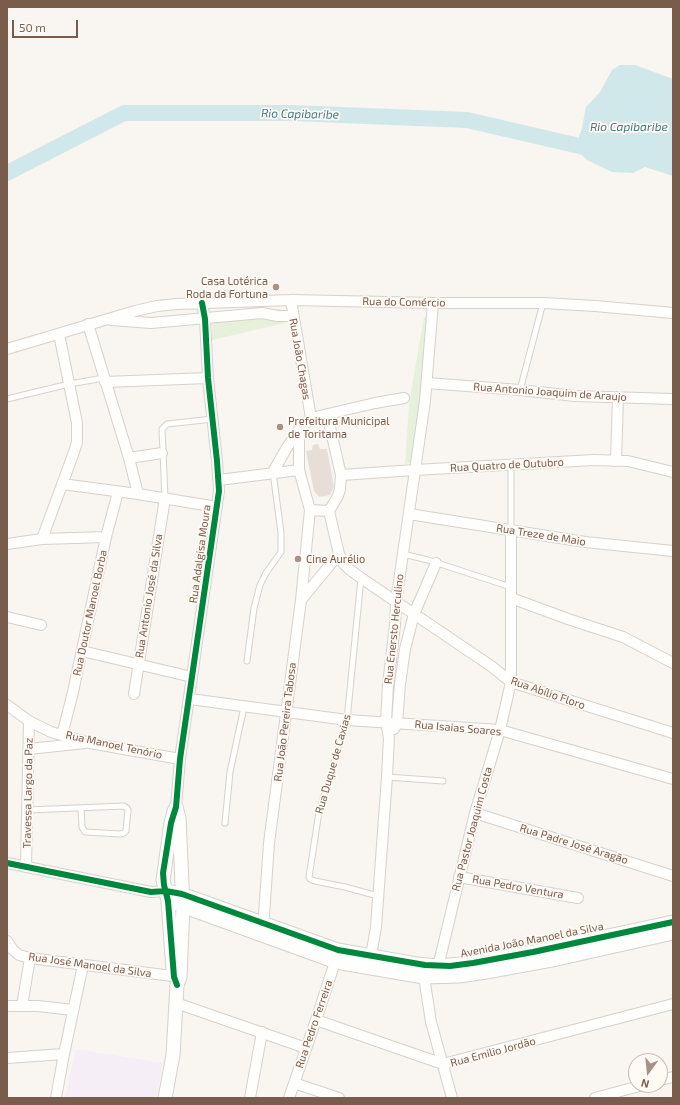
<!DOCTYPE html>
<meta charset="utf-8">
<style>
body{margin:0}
#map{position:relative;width:680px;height:1105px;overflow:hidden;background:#f9f5f0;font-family:"Exo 2",sans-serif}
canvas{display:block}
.frame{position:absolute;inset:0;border:8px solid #7a5c4d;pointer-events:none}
.north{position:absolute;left:628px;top:1053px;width:40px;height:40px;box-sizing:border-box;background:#fffaf3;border:1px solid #cabbb1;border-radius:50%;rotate:195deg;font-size:11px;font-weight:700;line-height:16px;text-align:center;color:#7a5c4d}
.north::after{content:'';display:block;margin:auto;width:14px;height:18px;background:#a69286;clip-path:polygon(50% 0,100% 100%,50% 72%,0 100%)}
.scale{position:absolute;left:12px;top:20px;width:66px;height:18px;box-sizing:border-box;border:2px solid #7a5c4d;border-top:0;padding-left:5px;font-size:12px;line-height:14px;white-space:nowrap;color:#7a5c4d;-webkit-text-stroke:3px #fffaf3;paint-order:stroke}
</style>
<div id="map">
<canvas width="680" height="1105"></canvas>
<div class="frame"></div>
<div class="north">N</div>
<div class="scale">50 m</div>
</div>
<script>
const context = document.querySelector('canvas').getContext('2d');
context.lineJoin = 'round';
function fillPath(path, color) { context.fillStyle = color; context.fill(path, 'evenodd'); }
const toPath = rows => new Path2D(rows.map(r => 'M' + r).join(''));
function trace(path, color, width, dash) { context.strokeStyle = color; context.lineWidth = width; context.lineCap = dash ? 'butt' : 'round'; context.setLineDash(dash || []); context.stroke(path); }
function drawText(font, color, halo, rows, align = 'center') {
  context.font = font + ' "Exo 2",sans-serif'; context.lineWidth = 3.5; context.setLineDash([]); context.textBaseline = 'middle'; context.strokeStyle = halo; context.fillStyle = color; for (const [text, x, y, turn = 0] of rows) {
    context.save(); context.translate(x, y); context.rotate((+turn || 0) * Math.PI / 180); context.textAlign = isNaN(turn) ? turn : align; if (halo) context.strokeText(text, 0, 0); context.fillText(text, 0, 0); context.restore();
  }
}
const education = toPath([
 [76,1049,163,1063,156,1098,65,1098]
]);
const green = toPath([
 [282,309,285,323,212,340,213,314],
 [424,317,435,318,421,461,405,464,409,404]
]);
const water = toPath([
 [620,65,635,65,673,79,673,176,645,167,633,173,612,172,587,160,581,154,578,140,582,128,586,107,600,92,612,70]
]);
const river = toPath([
 [7,173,124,113,291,113,467,120,601,151]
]);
const building = toPath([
 [318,444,320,449,327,449,334,487,330,495,319,497,314,491,306,451,312,450,313,445]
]);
const service = toPath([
 [520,390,543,303],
 [7,399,69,384,104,378],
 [511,464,511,531],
 [165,498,162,429,167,424,213,419],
 [403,554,428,560,511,587],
 [361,578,347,720,319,812,309,877,310,879,315,881,345,887,378,896],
 [247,661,254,608,260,585,266,573,281,552,281,533,273,472],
 [387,777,443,781],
 [28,810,124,806,127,808,128,810,126,831,124,833,120,834,85,832,82,827,81,808],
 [225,823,230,772,244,707]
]);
const minor = toPath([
 [291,300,311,418],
 [111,320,151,323,262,313,278,316,292,316],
 [88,324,129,458,138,494],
 [7,349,135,311,157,306,177,304,291,300,433,303,543,303,595,306,673,313],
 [105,382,208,378],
 [427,383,520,390,575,396,673,399],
 [327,414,341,475,340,489,338,496,329,511,339,554,344,564,349,569,361,578,491,666,511,682,673,733],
 [299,430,299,470,310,510,329,511],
 [129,458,162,453],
 [616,461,618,397],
 [273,472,286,449,299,430,311,418,375,403,404,398],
 [341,475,415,470,594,460,628,461,673,472],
 [219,480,299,470],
 [62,484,138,494,217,507],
 [409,514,585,542,673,551],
 [42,539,74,452,77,442,77,423,59,334],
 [7,544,42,539,106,537],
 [511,598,568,619,623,637,673,663],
 [301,600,339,554],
 [7,617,41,625],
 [82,651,192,677],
 [134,694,165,498],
 [190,699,347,720,500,730,673,779],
 [7,705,29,721,51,732,90,743,180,759],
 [394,729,397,723,400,684,405,649,414,614,436,563],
 [62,735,73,692,106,537,118,492],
 [29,749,85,743],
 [176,807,180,759,219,491,217,461,208,378,205,319,202,303],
 [475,813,673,876],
 [7,863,151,892,166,891],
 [26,866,29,721],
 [459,877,578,898],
 [263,929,269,843,301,600,310,510],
 [7,941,13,950,19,955,30,958,180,977],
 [371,956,376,927,387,777,389,738,386,722,388,684,395,625,396,602,425,401,433,303],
 [424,971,424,977,431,1022,452,1098],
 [437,971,475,813,500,730,511,682,511,531],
 [176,1003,306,1048],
 [7,1006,38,1006,73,1010],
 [22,1006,30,958],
 [316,1020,443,1064,673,1004],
 [7,1058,64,1054],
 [660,1080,673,1077],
 [294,1083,339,1098],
 [56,1098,64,1054,83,965],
 [250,1098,262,1032],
 [289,1098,316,1020,337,956],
 [595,1098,643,1085]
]);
const tertiary = toPath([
 [166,891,182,894,338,950,416,964,438,966,473,963,533,952,673,922],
 [168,901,336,962,424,977,459,976,486,972,557,959,673,933],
 [173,970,168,901,163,880,171,823,174,811],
 [165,1098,173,1055,177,985,180,977,183,906,179,818,176,807]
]);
const cycleway = toPath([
 [7,863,151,892,166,891,182,894,338,950,425,965,450,966,473,963,533,952,673,922],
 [177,985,174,977,168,901,164,885,163,873,171,823,176,807,180,759,219,491,217,461,208,378,205,319,202,303]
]);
const markers = [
 [276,287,4,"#a69286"],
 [280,427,4,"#a69286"],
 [298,559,4,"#a69286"]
];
const poiNames = [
 ["Casa Lotérica",268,281,"right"],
 ["Roda da Fortuna",268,294,"right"],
 ["Prefeitura Municipal",288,421],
 ["de Toritama",288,434],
 ["Cine Aurélio",306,559]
];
const streetNames = [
 ["Rua do Comércio",404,302,1],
 ["Rua João Chagas",300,359,80],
 ["Rua Antonio Joaquim de Araujo",550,392,4],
 ["Rua Quatro de Outubro",507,465,-3],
 ["Rua Treze de Maio",541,535,9],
 ["Rua Adalgisa Moura",200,554,-82],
 ["Rua Antonio José da Silva",149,596,-81],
 ["Rua Doutor Manoel Borba",90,613,-78],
 ["Rua Enersto Herculino",394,629,-84],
 ["Rua Abílio Floro",548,693,19],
 ["Rua João Pereira Tabosa",285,722,-83],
 ["Rua Isaias Soares",458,728,5],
 ["Rua Manoel Tenório",114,745,12],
 ["Rua Duque de Caxias",333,764,-74],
 ["Travessa Largo da Paz",28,793,-89],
 ["Rua Pastor Joaquim Costa",472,829,-75],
 ["Rua Padre José Aragão",574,844,17],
 ["Rua Pedro Ventura",518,887,10],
 ["Avenida João Manoel da Silva",532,940,-11],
 ["Rua José Manoel da Silva",90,965,8],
 ["Rua Pedro Ferreira",314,1024,-71],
 ["Rua Emilio Jordão",493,1052,-15]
];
const waterNames = [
 ["Rio Capibaribe",300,114,1],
 ["Rio Capibaribe",629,127]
];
fillPath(education, '#f6eef6');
fillPath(green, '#e7f0db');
fillPath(water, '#d0e8ea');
trace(river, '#d0e8ea', 16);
fillPath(building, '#e6ded7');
trace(service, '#d7d1cb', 7);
trace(minor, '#d7d1cb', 12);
trace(tertiary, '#d7d1cb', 15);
trace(service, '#fefefd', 5);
trace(minor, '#fefefd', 10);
trace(tertiary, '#fefefd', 13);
trace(cycleway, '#00873e', 6);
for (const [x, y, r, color] of markers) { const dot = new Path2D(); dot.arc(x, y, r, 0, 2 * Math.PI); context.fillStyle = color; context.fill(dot); trace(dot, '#fffaf3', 1.5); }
drawText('11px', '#7a5c4d', '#fffaf3', poiNames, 'left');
drawText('11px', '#7a5c4d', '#fffaf3', streetNames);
drawText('italic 12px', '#437c86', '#fffaf3', waterNames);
</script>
